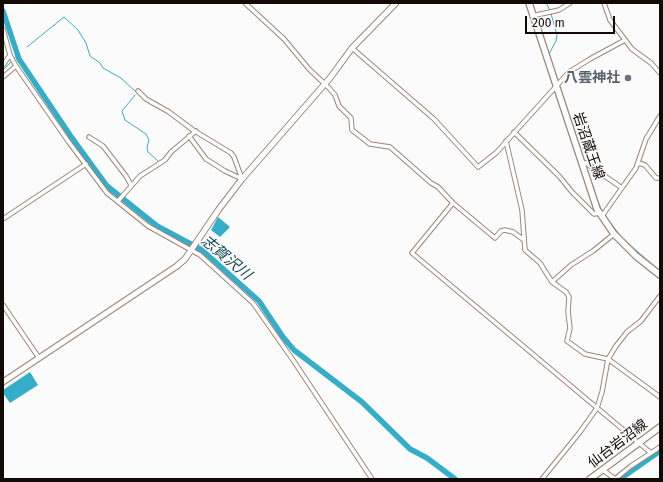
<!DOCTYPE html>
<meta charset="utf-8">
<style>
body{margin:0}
#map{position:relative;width:663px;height:482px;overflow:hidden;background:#fbfbfb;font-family:"Fira Sans",sans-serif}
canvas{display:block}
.frame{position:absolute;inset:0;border:4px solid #130a05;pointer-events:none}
.scale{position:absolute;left:525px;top:16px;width:90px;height:18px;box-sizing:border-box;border:2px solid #130a05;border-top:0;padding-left:5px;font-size:12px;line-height:14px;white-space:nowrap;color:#130a05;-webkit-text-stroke:3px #fbfbfb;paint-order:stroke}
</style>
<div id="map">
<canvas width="663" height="482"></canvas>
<div class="frame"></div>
<div class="scale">200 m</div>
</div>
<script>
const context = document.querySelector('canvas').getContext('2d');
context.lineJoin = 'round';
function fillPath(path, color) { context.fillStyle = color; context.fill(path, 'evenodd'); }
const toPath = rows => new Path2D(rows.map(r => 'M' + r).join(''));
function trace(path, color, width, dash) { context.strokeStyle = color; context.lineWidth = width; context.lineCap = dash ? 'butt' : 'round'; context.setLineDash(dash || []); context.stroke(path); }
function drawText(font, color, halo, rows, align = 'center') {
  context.font = font + ' "Fira Sans","Noto Sans JP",sans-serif'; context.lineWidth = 3; context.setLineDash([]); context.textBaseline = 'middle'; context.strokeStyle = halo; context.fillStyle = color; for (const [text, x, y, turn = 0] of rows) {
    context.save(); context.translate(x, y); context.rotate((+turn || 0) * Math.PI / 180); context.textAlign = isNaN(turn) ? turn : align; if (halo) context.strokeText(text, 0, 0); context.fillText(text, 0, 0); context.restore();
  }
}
const water = toPath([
 [218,217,230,227,220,237,211,230],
 [30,372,38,385,10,403,3,393,3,390]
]);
const stream = toPath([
 [546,3,550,10],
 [27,47,64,17,78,30,86,43,90,56,100,63,103,68,121,78,135,91],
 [549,54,556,41,557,35,551,14],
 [14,59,18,55],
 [3,70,12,61],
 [135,95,122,111,125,120,146,134,149,140,147,147,148,152,158,161],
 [570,117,575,132],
 [593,189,601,209],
 [608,220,623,239,660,271]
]);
const river = toPath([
 [3,11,19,59,70,135,107,186,157,226,202,250,259,301,283,337,294,350,362,402,410,449,427,458,455,479],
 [620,479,660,451]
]);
const street = toPath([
 [245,3,284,39,309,69,329,88,335,95,339,106,351,118,352,130,370,144,390,147,431,183,438,187,453,203,495,238,501,231,505,230,513,232,524,240],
 [604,3,610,20,632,49,651,63,660,73],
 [532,16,559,10,570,3],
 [3,29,10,55,16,66,68,141,107,193,148,226,200,255,253,303,293,360,372,479],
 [352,48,434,119,478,167,496,153,569,72,590,59,625,40],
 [3,65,10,55],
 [3,77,16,66],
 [138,91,146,99,169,112,193,130,231,153,234,157,242,179],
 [514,132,559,176,572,192,594,214,600,213],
 [189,136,206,159,225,171,242,179],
 [89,137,103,146,126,176,131,185],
 [506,141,522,210,525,250,540,263,552,282,566,292,569,297,568,312,570,328,567,341,585,354,608,359,660,397],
 [581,163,586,163,622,188],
 [638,163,645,165,656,178,660,178],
 [118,201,140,176,165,160,171,152,196,131],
 [453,203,412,253,651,453],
 [602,216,636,168,646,139,660,116],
 [3,219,86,164],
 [552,282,571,265,593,251,614,234],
 [3,305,39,358],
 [603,470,615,479],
 [542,479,580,432,597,408,602,392,608,359,616,346,627,332,641,321,660,296],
 [615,479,631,466,660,447]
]);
const secondary = toPath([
 [3,382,177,266,185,259,219,209,242,179,330,78,352,48,396,3]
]);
const primary = toPath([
 [529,3,597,209,614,234,636,256,660,275],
 [590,479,660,427]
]);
const markers = [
 [628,78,4,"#6b7280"]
];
const worshipNames = [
 ["八雲神社",620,78]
];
const streetNames = [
 ["岩沼蔵王線",588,146,71],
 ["仙台岩沼線",618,444,-37]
];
const waterNames = [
 ["志賀沢川",226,258,40]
];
fillPath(water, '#34aec8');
trace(stream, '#34aec8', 1);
trace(river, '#34aec8', 5.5);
trace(street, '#9f8576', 5.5);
trace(secondary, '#9f8576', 7);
trace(primary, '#9f8576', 8);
trace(street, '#fff', 3.5);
trace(secondary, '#fff', 5);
trace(primary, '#fff', 5.5);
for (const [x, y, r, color] of markers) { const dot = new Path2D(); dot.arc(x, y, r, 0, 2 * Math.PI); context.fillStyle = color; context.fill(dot); trace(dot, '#fbfbfb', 1.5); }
drawText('bold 14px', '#5b616d', '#fbfbfb', worshipNames, 'right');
drawText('14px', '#130a05', '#fbfbfb', streetNames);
drawText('italic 15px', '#184a56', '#fbfbfb', waterNames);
</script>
